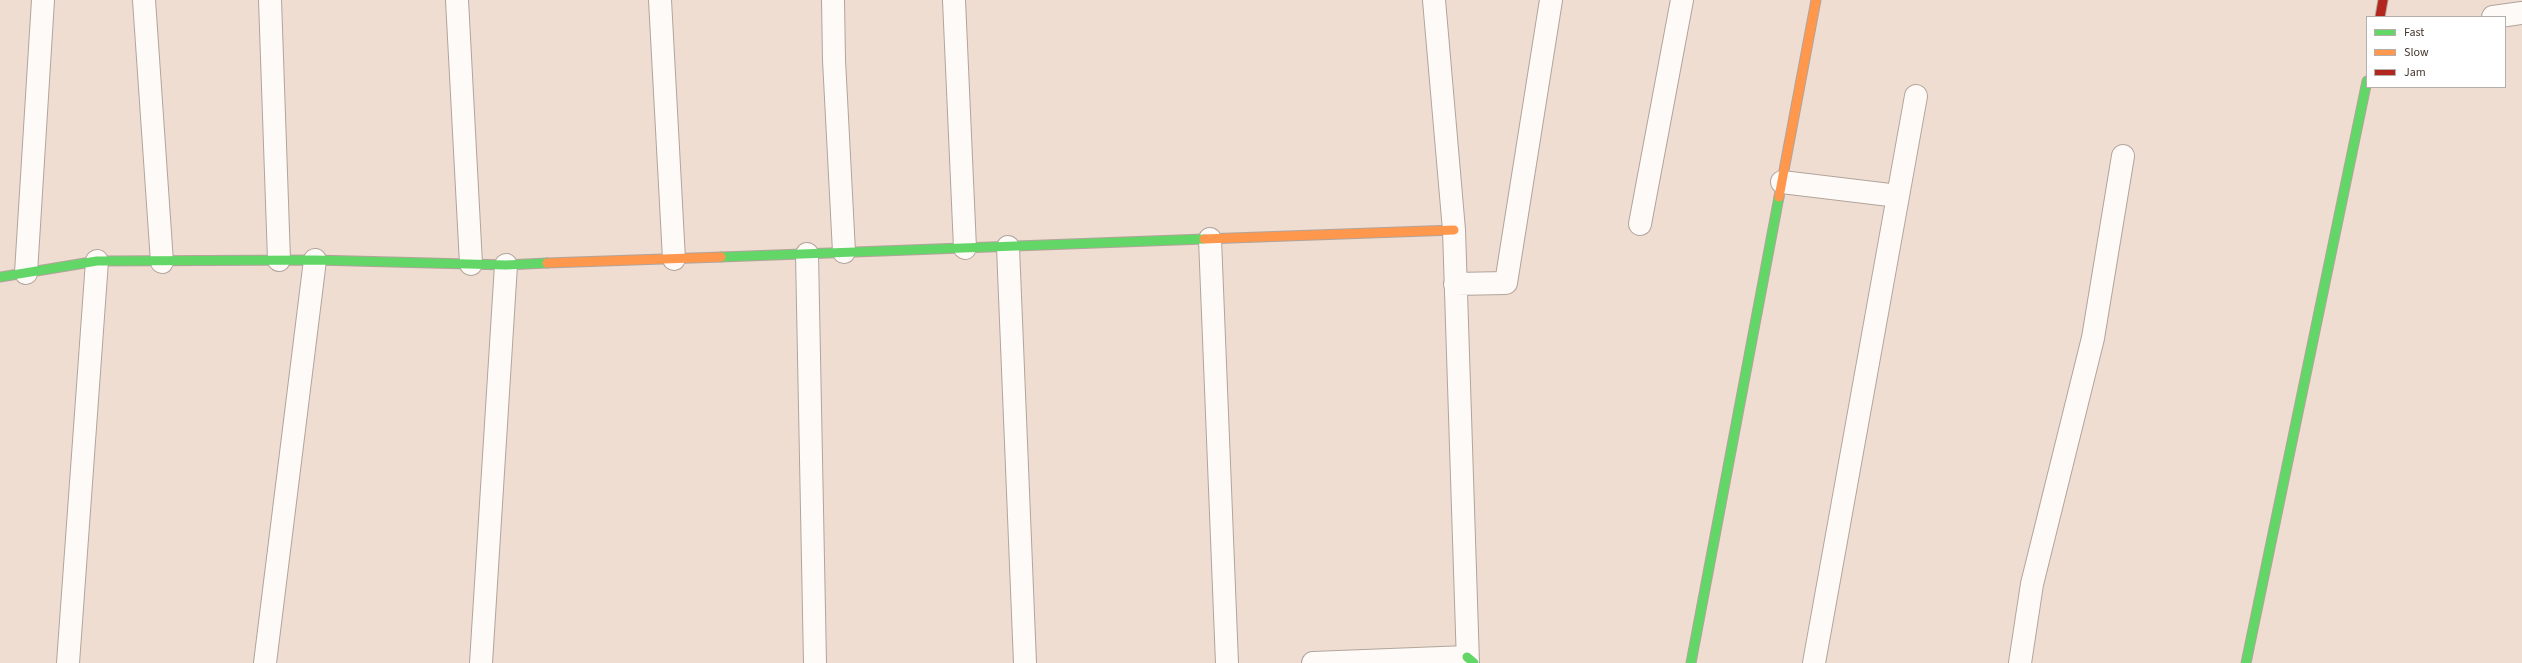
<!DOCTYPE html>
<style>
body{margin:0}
#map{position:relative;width:2522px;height:663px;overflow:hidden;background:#f0ddd1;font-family:"Source Sans 3",sans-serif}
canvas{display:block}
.legend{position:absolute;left:2366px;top:16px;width:140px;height:72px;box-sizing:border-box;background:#fff;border:1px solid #b4afab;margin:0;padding:5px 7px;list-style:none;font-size:12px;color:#44372e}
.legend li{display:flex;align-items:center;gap:8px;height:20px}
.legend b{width:20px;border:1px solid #b4afab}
</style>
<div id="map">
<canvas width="2522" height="663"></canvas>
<ul class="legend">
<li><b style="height:5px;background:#63d668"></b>Fast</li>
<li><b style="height:5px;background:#ff974d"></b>Slow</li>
<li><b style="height:5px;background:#b3261e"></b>Jam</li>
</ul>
</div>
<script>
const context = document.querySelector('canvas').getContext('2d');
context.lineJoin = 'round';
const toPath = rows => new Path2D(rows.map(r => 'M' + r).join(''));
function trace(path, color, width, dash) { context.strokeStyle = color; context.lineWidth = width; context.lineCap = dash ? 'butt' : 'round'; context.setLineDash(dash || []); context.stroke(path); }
const street = toPath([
 [144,0,162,262],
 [270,0,279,260],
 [457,0,471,264],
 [660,0,674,259],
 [833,0,834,60,844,252],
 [954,0,965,248],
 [1434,0,1454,230,1468,663],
 [2493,17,2522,13],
 [1782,182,1898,196],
 [1640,224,1682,0],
 [1210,239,1227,663],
 [1008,247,1025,663],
 [807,254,815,663],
 [26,273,43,0],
 [1455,284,1506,283,1551,0],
 [68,663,97,261],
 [265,663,315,260],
 [481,663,506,265],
 [1313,663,1467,657],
 [1814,663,1916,96],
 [2020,663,2032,584,2093,338,2123,156]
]);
const fast = toPath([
 [721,257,1204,239],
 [0,277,97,261,315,260,506,265,547,263],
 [1467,657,1474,663],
 [1691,663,1779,197],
 [2246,663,2367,81]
]);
const slow = toPath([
 [1779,197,1816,0],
 [1204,239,1454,230],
 [547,263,721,257]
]);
const jam = toPath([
 [2380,17,2383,0]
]);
trace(street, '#b2a49b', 24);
trace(fast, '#b2a49b', 11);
trace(slow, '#b2a49b', 11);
trace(jam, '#b2a49b', 11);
trace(street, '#fdfaf8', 22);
trace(fast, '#63d668', 9);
trace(slow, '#ff974d', 9);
trace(jam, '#b3261e', 9);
</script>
